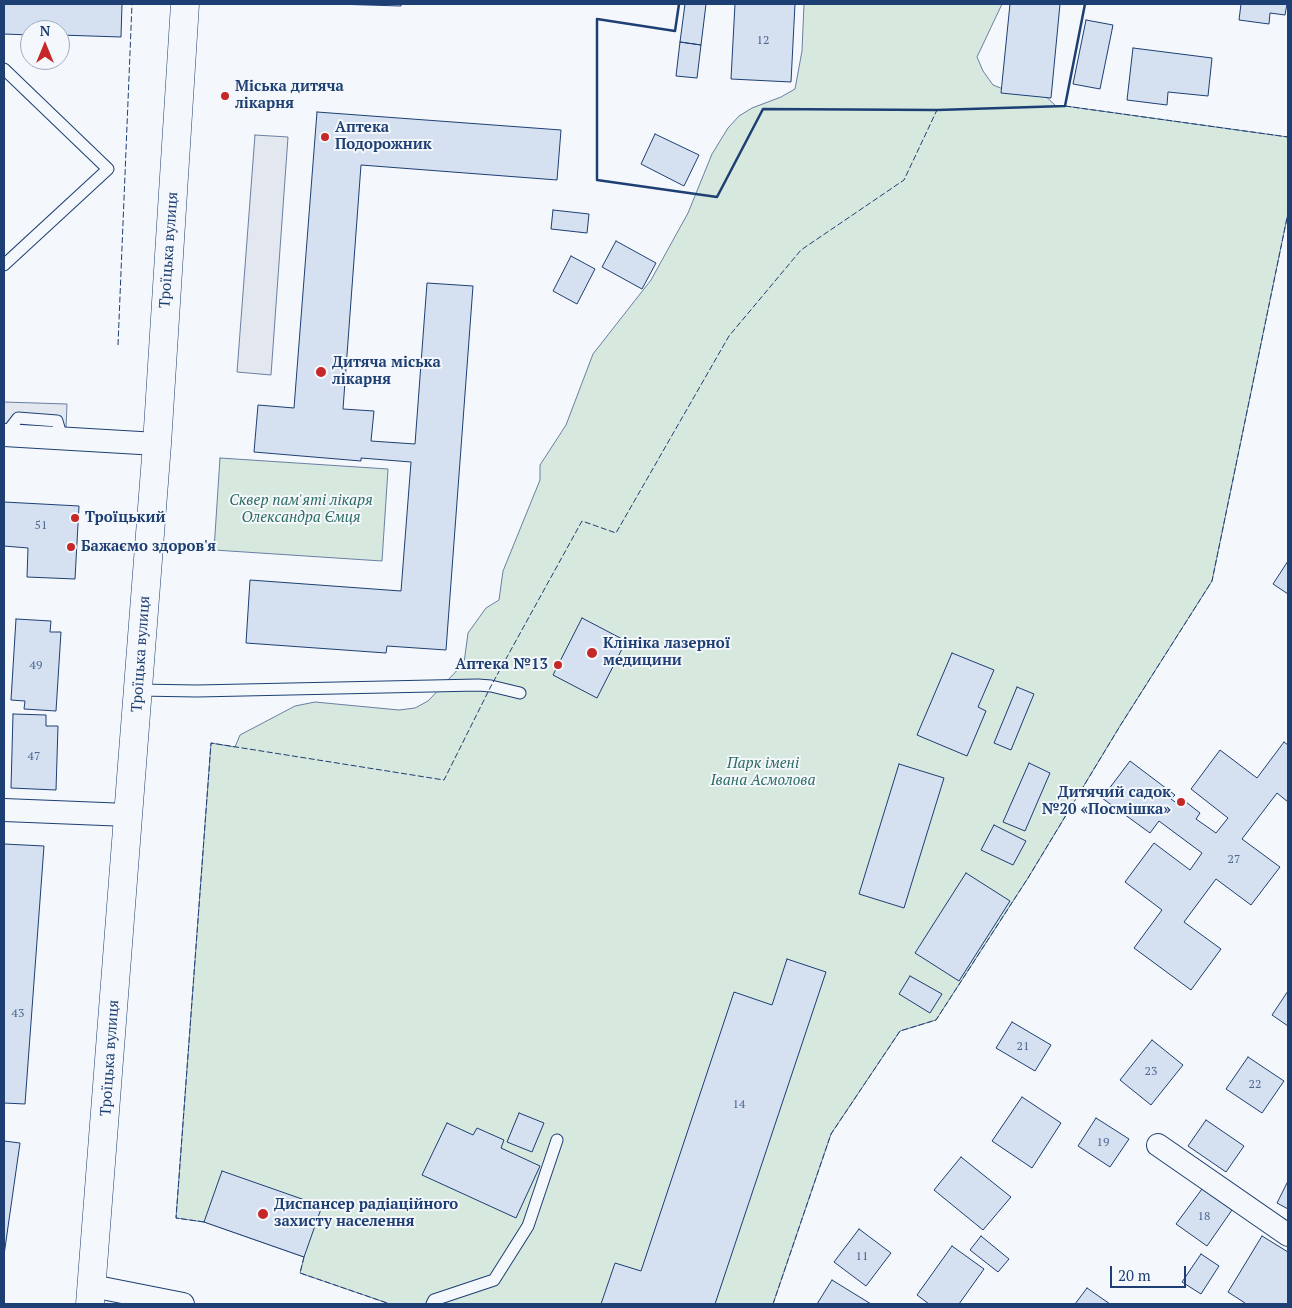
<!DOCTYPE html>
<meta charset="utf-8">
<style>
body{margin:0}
#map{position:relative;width:1292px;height:1308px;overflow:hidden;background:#f4f7fb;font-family:"PT Serif",serif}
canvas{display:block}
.frame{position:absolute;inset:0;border:5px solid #1d3f73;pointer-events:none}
.north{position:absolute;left:20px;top:20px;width:50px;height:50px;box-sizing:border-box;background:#f4f7fb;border:1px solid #9eadc5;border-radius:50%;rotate:0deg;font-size:14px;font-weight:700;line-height:20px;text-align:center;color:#1d3f73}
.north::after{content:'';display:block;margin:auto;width:18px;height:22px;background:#c62828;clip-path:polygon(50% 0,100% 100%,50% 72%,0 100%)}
.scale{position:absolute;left:1110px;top:1266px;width:76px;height:22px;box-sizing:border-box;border:2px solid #1d3f73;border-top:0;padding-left:6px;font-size:15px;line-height:18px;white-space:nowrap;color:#1d3f73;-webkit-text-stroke:4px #f4f7fb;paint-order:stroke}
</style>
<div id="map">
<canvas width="1292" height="1308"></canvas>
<div class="frame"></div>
<div class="north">N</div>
<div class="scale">20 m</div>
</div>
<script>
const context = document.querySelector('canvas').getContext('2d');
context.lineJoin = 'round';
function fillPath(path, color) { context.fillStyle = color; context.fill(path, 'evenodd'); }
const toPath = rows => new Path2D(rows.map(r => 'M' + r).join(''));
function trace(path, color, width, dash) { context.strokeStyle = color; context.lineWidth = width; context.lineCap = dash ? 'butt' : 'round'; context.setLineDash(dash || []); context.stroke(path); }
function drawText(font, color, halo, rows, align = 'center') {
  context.font = font + ' "PT Serif",serif'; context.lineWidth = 4; context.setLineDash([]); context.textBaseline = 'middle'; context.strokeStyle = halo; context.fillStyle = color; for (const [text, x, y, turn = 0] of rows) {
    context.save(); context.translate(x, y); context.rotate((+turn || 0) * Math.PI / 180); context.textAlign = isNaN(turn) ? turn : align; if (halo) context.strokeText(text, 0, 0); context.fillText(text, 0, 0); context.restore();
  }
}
const green = toPath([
 [804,4,1002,4,977,57,983,71,993,85,1008,91,1039,90,1056,106,1065,106,1288,137,1288,213,1212,581,1120,726,1028,878,936,1020,900,1031,831,1134,773,1304,390,1304,300,1273,304,1257,204,1222,176,1218,211,743,235,747,240,735,295,706,315,702,399,710,415,708,428,701,464,663,468,633,486,608,499,600,503,571,540,480,540,465,566,425,593,354,651,280,688,213,712,154,728,128,739,116,752,108,781,97,795,89,802,51,804,4],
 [220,458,388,469,382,561,214,550,220,458]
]);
const parking = toPath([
 [255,135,288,137,271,375,237,372,255,135],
 [4,402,67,404,66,428,4,426,4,402]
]);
const building = toPath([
 [4,4,122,4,121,37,60,35,60,30,30,30,30,35,4,34,4,4],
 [334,4,401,4,401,6,334,4],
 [685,4,706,4,701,45,680,42,685,4],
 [735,4,795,4,791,82,731,79,735,4],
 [1010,4,1060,4,1051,98,1001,93,1010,4],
 [1241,4,1287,4,1285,15,1270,13,1269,24,1239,20,1241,4],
 [1086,20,1113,25,1100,89,1073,84,1086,20],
 [680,42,701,45,697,78,676,76,680,42],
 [1133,48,1212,58,1208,96,1168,92,1167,105,1127,100,1133,48],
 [317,112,561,130,557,180,361,165,343,409,374,411,371,441,415,444,427,283,473,286,446,650,387,646,386,653,246,643,250,580,401,591,411,462,361,458,361,461,254,452,258,405,294,408,317,112],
 [655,134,699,155,684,186,641,164,655,134],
 [553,210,589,214,587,233,551,229,553,210],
 [616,241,656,263,642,289,602,267,616,241],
 [571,256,595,269,577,304,553,291,571,256],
 [4,502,79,506,75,579,27,577,28,548,4,546,4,502],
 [1288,561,1288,594,1273,584,1288,561],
 [582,618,626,641,597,698,553,675,582,618],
 [16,619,51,621,50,632,61,632,56,711,24,709,25,701,11,700,16,619],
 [952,653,994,670,978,707,986,711,967,756,917,735,952,653],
 [1017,687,1034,694,1011,750,994,743,1017,687],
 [13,714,46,715,46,726,58,726,56,790,11,788,13,714],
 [1284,742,1288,745,1288,802,1277,793,1242,839,1280,867,1251,905,1216,879,1184,922,1221,949,1191,990,1134,948,1162,910,1125,882,1154,843,1190,870,1202,853,1159,821,1150,833,1102,798,1130,761,1175,795,1171,799,1182,807,1186,802,1200,813,1196,819,1216,833,1228,818,1191,789,1220,750,1257,778,1284,742],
 [1029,763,1050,773,1025,831,1003,822,1029,763],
 [899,764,944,778,904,908,859,894,899,764],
 [994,825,1026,841,1013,865,981,850,994,825],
 [4,844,44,846,25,1104,4,1103,4,844],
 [966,873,1010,901,959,981,915,953,966,873],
 [787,959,826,972,715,1304,601,1304,615,1263,641,1271,734,992,772,1005,787,959],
 [910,976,942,994,930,1013,899,994,910,976],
 [1288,991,1288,1026,1272,1015,1288,991],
 [1012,1022,1051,1045,1035,1071,996,1048,1012,1022],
 [1152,1040,1183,1065,1151,1105,1120,1080,1152,1040],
 [1248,1057,1284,1081,1262,1113,1226,1089,1248,1057],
 [1022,1097,1061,1123,1032,1168,992,1141,1022,1097],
 [519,1113,544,1123,532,1152,507,1142,519,1113],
 [1096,1118,1129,1139,1110,1167,1078,1146,1096,1118],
 [1206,1120,1244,1146,1226,1172,1188,1146,1206,1120],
 [447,1123,473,1135,477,1128,504,1140,501,1148,540,1166,516,1218,422,1175,447,1123],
 [4,1141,20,1143,4,1255,4,1141],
 [961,1157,1011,1197,983,1230,934,1190,961,1157],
 [222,1171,322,1206,304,1257,204,1222,222,1171],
 [1287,1183,1288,1184,1288,1209,1277,1203,1287,1183],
 [1202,1189,1232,1210,1207,1246,1176,1224,1202,1189],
 [859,1229,891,1253,866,1286,834,1262,859,1229],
 [981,1236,1009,1259,998,1272,970,1250,981,1236],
 [1262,1236,1288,1252,1288,1304,1245,1304,1245,1303,1228,1292,1262,1236],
 [952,1246,984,1269,959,1304,929,1304,917,1295,952,1246],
 [1201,1254,1219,1266,1201,1294,1182,1282,1201,1254],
 [832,1280,871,1304,817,1304,832,1280],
 [1087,1288,1110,1304,1075,1304,1087,1288]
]);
const service = toPath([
 [4,69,108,169,4,265],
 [5,435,18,418,57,421,62,438],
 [138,690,197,691,478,685,491,686,520,693],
 [432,1304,434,1300,494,1280,528,1226,557,1140]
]);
const minor = toPath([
 [4,435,157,444],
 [4,810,128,815],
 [1158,1145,1288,1235],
 [92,1286,183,1304]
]);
const secondary = toPath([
 [90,1304,157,444,185,4]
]);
const fence = toPath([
 [1065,106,1288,137],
 [118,345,132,4],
 [204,1222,176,1218,211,743,444,780,491,686,582,521,616,533,729,336,801,250,904,180,937,110],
 [304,1257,300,1273,390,1304],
 [773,1304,831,1134,900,1031,936,1020,1028,878,1120,726,1212,581,1288,213]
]);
const wall = toPath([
 [679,4,675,31,597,19,597,180,717,197,763,109,937,110,1065,106,1085,4]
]);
const markers = [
 [225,96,5,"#c62828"],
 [325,137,5,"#c62828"],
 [321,372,6,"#c62828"],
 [75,518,5,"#c62828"],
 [71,547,5,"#c62828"],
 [592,653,6,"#c62828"],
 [558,665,5,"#c62828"],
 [1181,802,5,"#c62828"],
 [263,1214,6,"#c62828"]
];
const numberNames = [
 ["12",763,41],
 ["51",41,526],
 ["49",36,666],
 ["47",34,757],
 ["27",1234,860],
 ["43",18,1014],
 ["21",1023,1047],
 ["23",1151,1072],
 ["22",1255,1085],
 ["14",739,1105],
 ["19",1103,1143],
 ["18",1204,1217],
 ["11",862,1257]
];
const poiNames = [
 ["Міська дитяча",235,87],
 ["лікарня",235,104],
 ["Аптека",335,128],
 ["Подорожник",335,145],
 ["Дитяча міська",332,363],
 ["лікарня",332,380],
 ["Троїцький",85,518],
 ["Бажаємо здоров'я",81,547],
 ["Клініка лазерної",603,644],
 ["медицини",603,661],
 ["Аптека №13",548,665,"right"],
 ["Дитячий садок",1171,793,"right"],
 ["№20 «Посмішка»",1171,810,"right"],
 ["Диспансер радіаційного",274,1205],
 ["захисту населення",274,1222]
];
const streetNames = [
 ["Троїцька вулиця",169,250,-86],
 ["Троїцька вулиця",141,654,-86],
 ["Троїцька вулиця",110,1058,-86]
];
const parkNames = [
 ["Сквер пам'яті лікаря",301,501],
 ["Олександра Ємця",301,518],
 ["Парк імені",763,764],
 ["Івана Асмолова",763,781]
];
fillPath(green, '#d7e8df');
trace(green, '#687fa3', 1);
fillPath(parking, '#e3e8f0');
trace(parking, '#687fa3', 1);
fillPath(building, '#d5e0f0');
trace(building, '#1d3f73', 1);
trace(service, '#1d3f73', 13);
trace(minor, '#1d3f73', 24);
trace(secondary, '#1d3f73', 29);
trace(service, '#f4f7fb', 11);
trace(minor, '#f4f7fb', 22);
trace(secondary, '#f4f7fb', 28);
trace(fence, '#1d3f73', 1, [6, 2.5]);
trace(wall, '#1d3f73', 2.5);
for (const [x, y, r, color] of markers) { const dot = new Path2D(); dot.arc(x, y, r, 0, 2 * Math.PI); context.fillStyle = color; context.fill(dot); trace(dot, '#f4f7fb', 2); }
drawText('12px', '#4b6792', null, numberNames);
drawText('bold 15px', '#1d3f73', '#f4f7fb', poiNames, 'left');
drawText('15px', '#1d3f73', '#f4f7fb', streetNames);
drawText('italic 15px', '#2c6c60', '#f4f7fb', parkNames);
</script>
